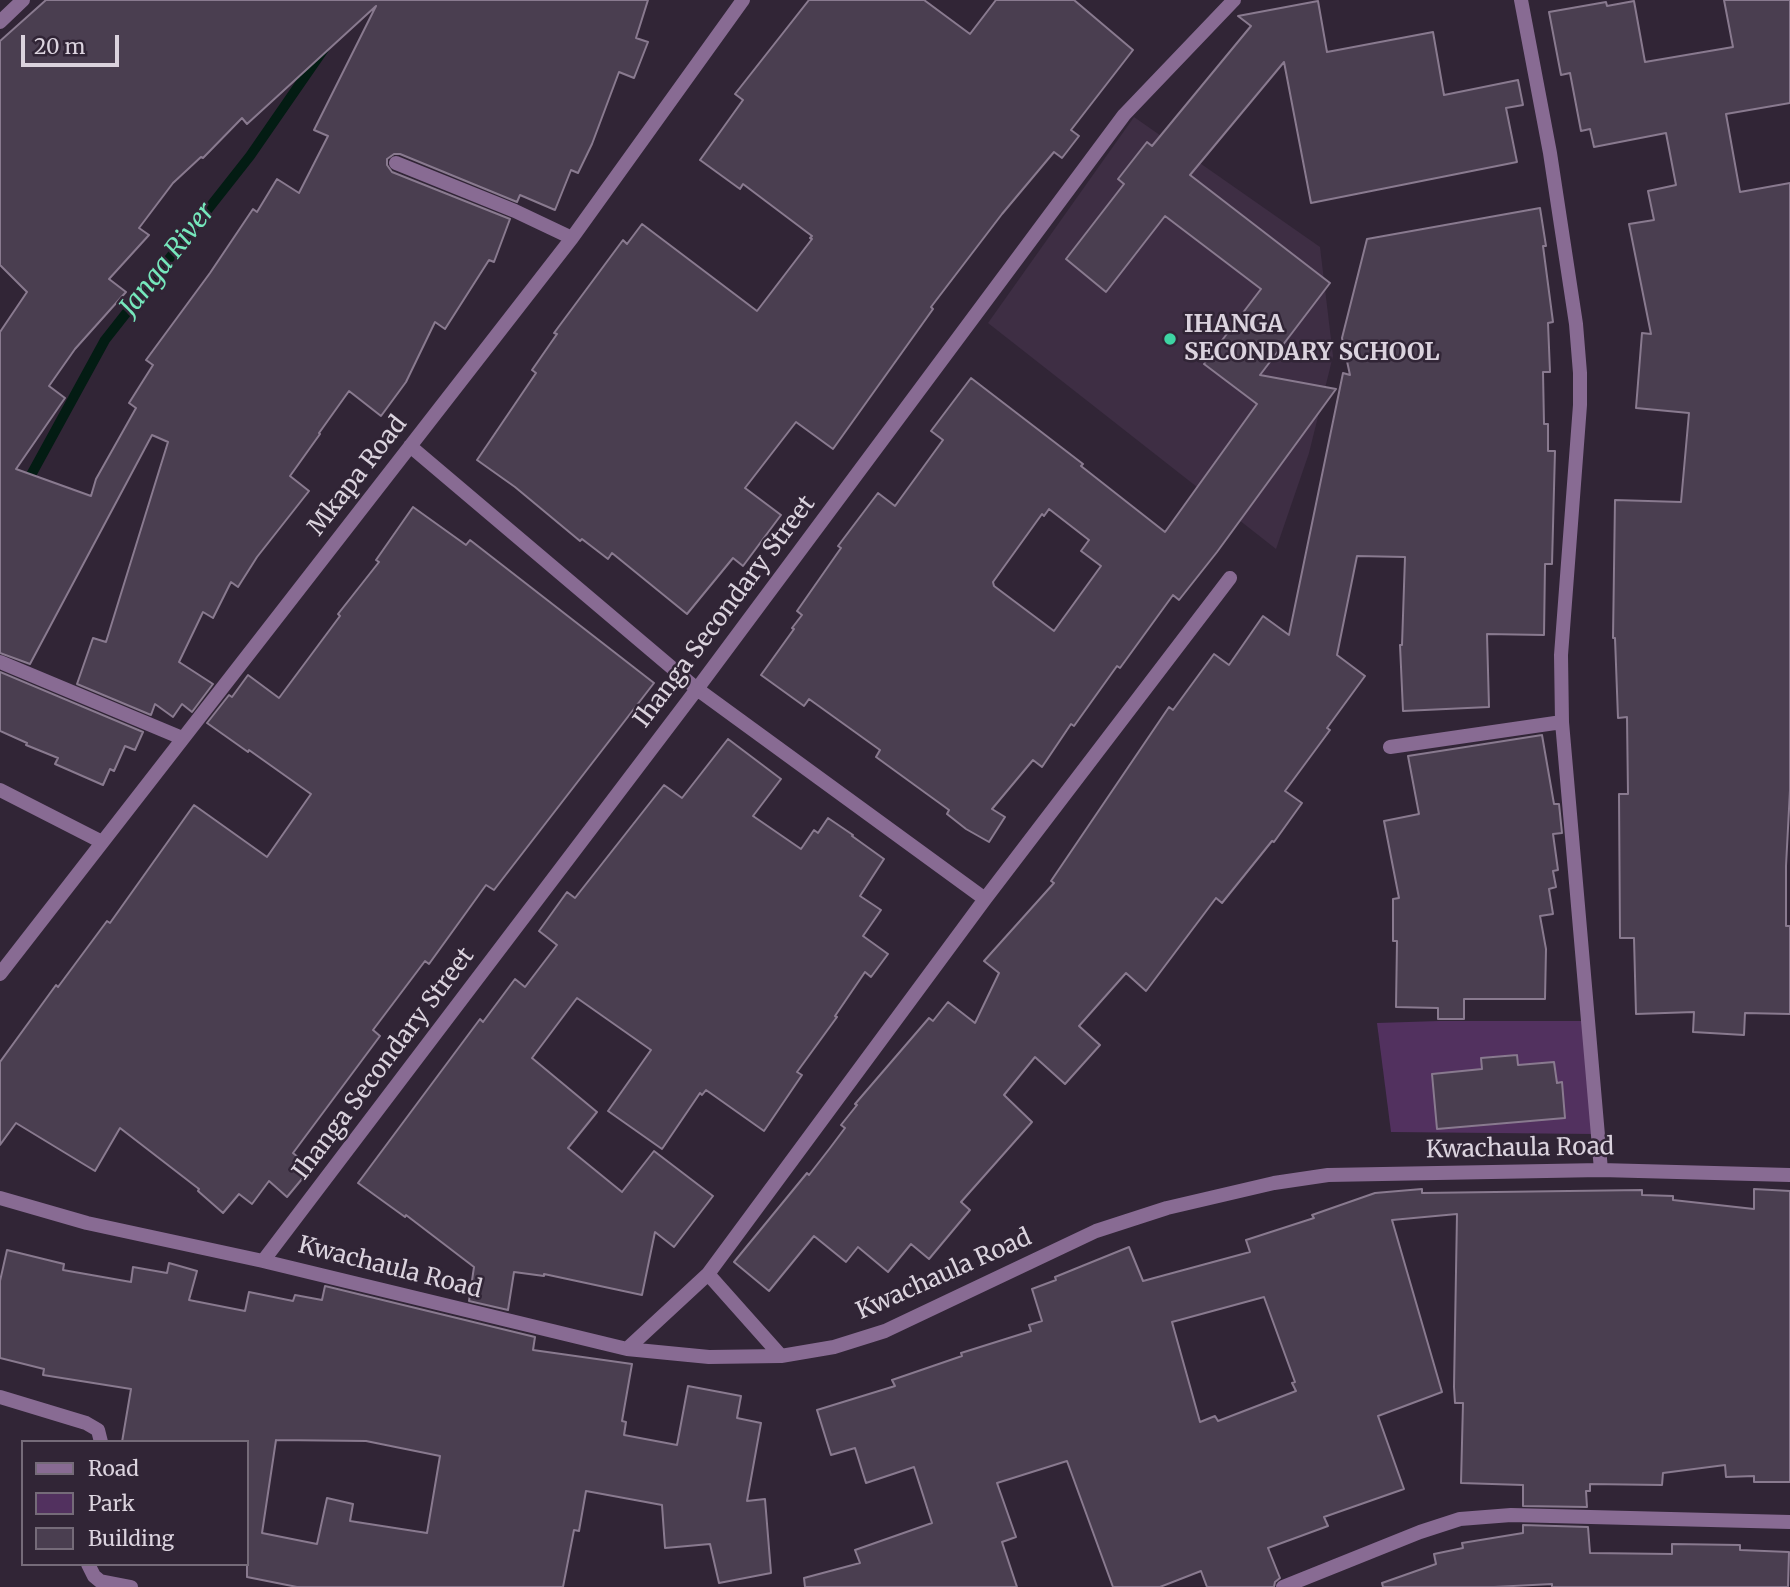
<!DOCTYPE html>
<style>
body{margin:0}
#map{position:relative;width:1790px;height:1587px;overflow:hidden;background:#312536;font-family:Merriweather,serif}
canvas{display:block}
.legend{position:absolute;left:21px;top:1440px;width:228px;height:126px;box-sizing:border-box;background:#312536;border:2px solid #756b79;margin:0;padding:9px 12px;list-style:none;font-size:21px;color:#dbd3de}
.legend li{display:flex;align-items:center;gap:14px;height:35px}
.legend b{width:35px;border:2px solid #756b79}
.scale{position:absolute;left:21px;top:35px;width:98px;height:32px;box-sizing:border-box;border:4px solid #dbd3de;border-top:0;padding-left:9px;font-size:21px;line-height:24px;white-space:nowrap;color:#dbd3de;-webkit-text-stroke:5px #312536;paint-order:stroke}
</style>
<div id="map">
<canvas width="1790" height="1587"></canvas>
<ul class="legend">
<li><b style="height:9px;background:#886b93"></b>Road</li>
<li><b style="height:19px;background:#52315f"></b>Park</li>
<li><b style="height:19px;background:#4a3e50"></b>Building</li>
</ul>
<div class="scale">20 m</div>
</div>
<script>
const context = document.querySelector('canvas').getContext('2d');
context.lineJoin = 'round';
function fillPath(path, color) { context.fillStyle = color; context.fill(path, 'evenodd'); }
const toPath = rows => new Path2D(rows.map(r => 'M' + r).join(''));
function trace(path, color, width, dash) { context.strokeStyle = color; context.lineWidth = width; context.lineCap = dash ? 'butt' : 'round'; context.setLineDash(dash || []); context.stroke(path); }
function drawText(font, color, halo, rows, align = 'center') {
  context.font = font + ' Merriweather,serif'; context.lineWidth = 5; context.setLineDash([]); context.textBaseline = 'middle'; context.strokeStyle = halo; context.fillStyle = color; for (const [text, x, y, turn = 0] of rows) {
    context.save(); context.translate(x, y); context.rotate((+turn || 0) * Math.PI / 180); context.textAlign = isNaN(turn) ? turn : align; if (halo) context.strokeText(text, 0, 0); context.fillText(text, 0, 0); context.restore();
  }
}
const built = toPath([
 [1134,117,1320,247,1333,356,1309,453,1276,549,988,323]
]);
const green = toPath([
 [1439,1021,1585,1021,1594,1134,1391,1132,1377,1023]
]);
const stream = toPath([
 [25,486,105,340,250,156,324,49]
]);
const building = toPath([
 [46,0,648,0,636,38,648,42,634,78,619,72,592,144,578,173,571,170,555,210,520,195,517,202,400,154,394,154,387,159,387,165,392,172,510,219,494,262,489,260,445,329,435,322,406,382,381,416,349,391,319,433,320,434,290,476,309,491,257,557,238,587,231,582,213,618,203,612,179,662,213,684,192,712,182,704,173,717,155,704,151,715,77,684,93,638,106,642,168,442,152,435,30,664,0,653,0,332,27,292,0,265,0,41,46,0],
 [376,6,314,130,328,136,299,193,277,179,257,212,253,209,210,273,146,360,153,365,129,403,136,408,96,479,91,496,16,469,65,398,49,386,75,349,126,292,109,279,149,235,139,228,173,183,201,157,203,158,242,118,247,124,376,6],
 [809,0,924,0,970,34,996,0,1074,0,1133,50,1071,130,1079,136,1062,158,1054,152,1002,214,931,307,933,309,833,449,796,422,745,488,781,515,743,566,733,558,687,614,612,553,608,559,582,539,580,541,515,487,477,460,536,373,532,370,557,334,554,333,623,240,627,244,642,224,757,311,812,239,810,238,812,236,743,184,740,189,700,160,743,100,735,94,809,0],
 [1724,0,1790,0,1790,103,1726,114,1740,192,1790,183,1790,790,1786,866,1786,926,1790,926,1790,1014,1745,1013,1744,1035,1693,1032,1694,1012,1636,1014,1634,938,1620,938,1619,794,1628,794,1627,717,1618,718,1615,638,1613,638,1615,500,1681,502,1689,413,1636,408,1642,333,1651,334,1629,224,1654,220,1648,191,1676,185,1666,133,1594,147,1590,129,1581,131,1570,73,1561,75,1549,12,1606,2,1607,6,1634,1,1645,62,1733,47,1724,0],
 [1318,1,1327,52,1433,32,1444,95,1518,80,1523,105,1506,108,1517,162,1311,203,1284,62,1190,175,1330,283,1260,375,1336,389,1217,552,1179,600,1173,595,1120,668,1117,666,1074,726,1071,724,1042,767,1033,760,992,809,1005,817,989,842,966,829,947,814,949,810,876,757,880,750,809,699,804,706,761,675,794,629,792,628,802,615,797,611,841,548,838,546,878,493,895,506,943,440,931,431,971,378,1083,464,1081,466,1165,532,1257,404,1204,364,1261,289,1165,216,1106,292,1066,259,1124,184,1118,179,1147,142,1152,146,1251,26,1238,16,1318,1],
 [1049,509,1089,540,1081,551,1101,566,1054,631,994,586,993,582,1042,514,1044,516,1049,509],
 [1540,208,1546,246,1543,246,1553,322,1548,323,1550,372,1543,372,1544,424,1548,424,1548,451,1555,451,1552,564,1545,564,1544,635,1487,634,1489,707,1403,711,1400,645,1402,645,1405,557,1357,556,1337,655,1365,676,1327,728,1330,730,1285,791,1302,803,1274,842,1272,841,1222,903,1216,898,1146,991,1126,973,1079,1026,1100,1045,1065,1084,1035,1057,1004,1095,1032,1122,961,1202,970,1210,929,1259,911,1244,888,1272,858,1247,846,1262,814,1236,769,1291,734,1262,807,1173,809,1175,830,1148,845,1128,841,1125,857,1105,855,1104,929,1018,933,1021,948,1002,975,1023,999,973,984,961,1054,883,1051,881,1169,707,1173,710,1214,654,1229,665,1263,616,1289,635,1343,373,1350,375,1342,338,1367,239,1540,208],
 [413,507,466,545,470,540,654,683,494,890,486,885,429,964,425,961,373,1030,380,1036,293,1153,311,1168,287,1197,269,1181,252,1204,239,1194,223,1213,198,1191,199,1189,120,1128,95,1171,16,1123,0,1145,0,1062,56,985,58,987,107,921,110,923,194,805,267,857,311,794,249,750,248,752,207,723,229,695,232,697,248,675,279,698,340,616,338,614,379,562,376,560,413,507],
 [0,672,143,732,135,750,125,746,114,771,110,769,103,785,55,764,58,758,26,745,27,743,0,731,0,672],
 [1542,735,1554,804,1559,804,1562,833,1553,834,1558,870,1553,871,1556,887,1549,889,1553,914,1540,916,1546,949,1545,999,1464,999,1464,1019,1438,1019,1438,1008,1396,1007,1397,941,1393,941,1393,899,1399,898,1384,821,1419,814,1408,756,1542,735],
 [728,739,781,779,753,816,801,849,814,830,818,833,828,818,853,835,852,836,884,859,860,896,881,910,863,936,888,954,871,977,865,972,835,1016,837,1017,797,1072,802,1075,764,1131,706,1090,702,1095,700,1093,662,1149,608,1111,651,1050,577,998,532,1058,597,1112,568,1148,622,1192,654,1151,713,1196,674,1247,655,1232,642,1295,544,1274,544,1276,514,1272,508,1310,469,1301,474,1267,406,1215,405,1217,358,1183,480,1019,483,1022,515,979,525,987,557,945,539,931,567,892,575,898,664,785,682,798,728,739],
 [1517,1055,1518,1065,1554,1062,1557,1083,1562,1082,1565,1118,1437,1129,1432,1074,1482,1069,1481,1058,1517,1055],
 [1422,1189,1422,1193,1642,1190,1642,1195,1673,1196,1673,1200,1754,1209,1754,1189,1790,1191,1790,1482,1754,1482,1754,1476,1726,1477,1725,1465,1663,1473,1662,1485,1590,1484,1590,1491,1586,1491,1587,1507,1523,1506,1523,1485,1461,1483,1463,1403,1455,1403,1454,1387,1457,1214,1392,1220,1442,1392,1378,1416,1404,1489,1324,1517,1328,1526,1268,1548,1280,1578,1275,1582,1274,1587,1207,1587,1201,1571,1160,1587,1113,1587,1067,1461,997,1483,1016,1537,1002,1542,1017,1587,805,1587,804,1578,860,1563,855,1550,932,1523,914,1467,866,1483,855,1448,831,1455,817,1410,895,1386,892,1380,962,1356,961,1353,1031,1331,1029,1325,1042,1321,1032,1289,1056,1280,1055,1277,1129,1247,1143,1281,1250,1252,1246,1240,1314,1218,1312,1215,1375,1193,1422,1189],
 [1264,1297,1295,1382,1292,1383,1296,1391,1218,1421,1215,1416,1200,1422,1172,1322,1264,1297],
 [7,1250,64,1264,63,1270,131,1282,133,1267,167,1273,169,1263,197,1271,189,1300,245,1311,249,1292,293,1301,295,1295,322,1300,325,1286,535,1337,533,1350,632,1364,622,1421,626,1422,624,1435,677,1445,688,1386,741,1396,737,1418,761,1423,747,1501,765,1499,771,1573,719,1583,710,1544,665,1548,662,1505,586,1491,579,1531,574,1530,563,1587,297,1587,247,1577,247,1442,122,1442,131,1389,43,1375,44,1369,0,1358,0,1281,7,1250],
 [276,1440,366,1441,440,1456,427,1533,350,1521,353,1504,327,1498,317,1544,262,1533,276,1440],
 [1523,1525,1588,1527,1590,1553,1672,1554,1672,1544,1740,1545,1740,1550,1789,1552,1788,1587,1552,1587,1552,1584,1494,1587,1383,1587,1382,1583,1436,1564,1434,1554,1463,1548,1462,1543,1523,1533,1523,1525]
]);
const minor = toPath([
 [1521,0,1550,153,1576,324,1580,373,1580,405,1561,655,1562,722,1601,1170],
 [0,22,23,0],
 [396,163,515,211,572,238],
 [410,446,697,689,985,899],
 [0,662,182,738],
 [1390,747,1562,722],
 [0,790,102,842],
 [0,974,572,238,743,0],
 [0,1198,87,1223,263,1261,627,1349,709,1357,781,1356,834,1347,885,1331,1096,1231,1167,1208,1274,1183,1328,1175,1601,1170,1790,1175],
 [263,1261,697,689,1124,115,1234,0],
 [708,1274,781,1356],
 [627,1349,708,1274,985,899,1230,578],
 [0,1397,86,1423,98,1430,101,1442],
 [88,1564,94,1576,100,1581,131,1587],
 [1283,1587,1420,1532,1460,1519,1511,1515,1790,1522]
]);
const markers = [
 [1170,339,7,"#3ed4a3"]
];
const poiNames = [
 ["IHANGA",1184,325],
 ["SECONDARY SCHOOL",1184,353]
];
const streetNames = [
 ["Mkapa Road",358,476,-52],
 ["Ihanga Secondary Street",725,612,-53],
 ["Ihanga Secondary Street",384,1064,-53],
 ["Kwachaula Road",1520,1149,-1],
 ["Kwachaula Road",390,1268,14],
 ["Kwachaula Road",944,1275,-24]
];
const waterNames = [
 ["Janga River",168,260,-52]
];
fillPath(built, '#3e2e44');
fillPath(green, '#52315f');
trace(stream, '#031c13', 10);
fillPath(building, '#4a3e50');
trace(building, '#897a8f', 2);
trace(minor, '#886b93', 14);
for (const [x, y, r, color] of markers) { const dot = new Path2D(); dot.arc(x, y, r, 0, 2 * Math.PI); context.fillStyle = color; context.fill(dot); trace(dot, '#312536', 2.5); }
drawText('bold 24px', '#dbd3de', '#312536', poiNames, 'left');
drawText('24px', '#dbd3de', '#312536', streetNames);
drawText('italic 26px', '#76e7bc', '#312536', waterNames);
</script>
